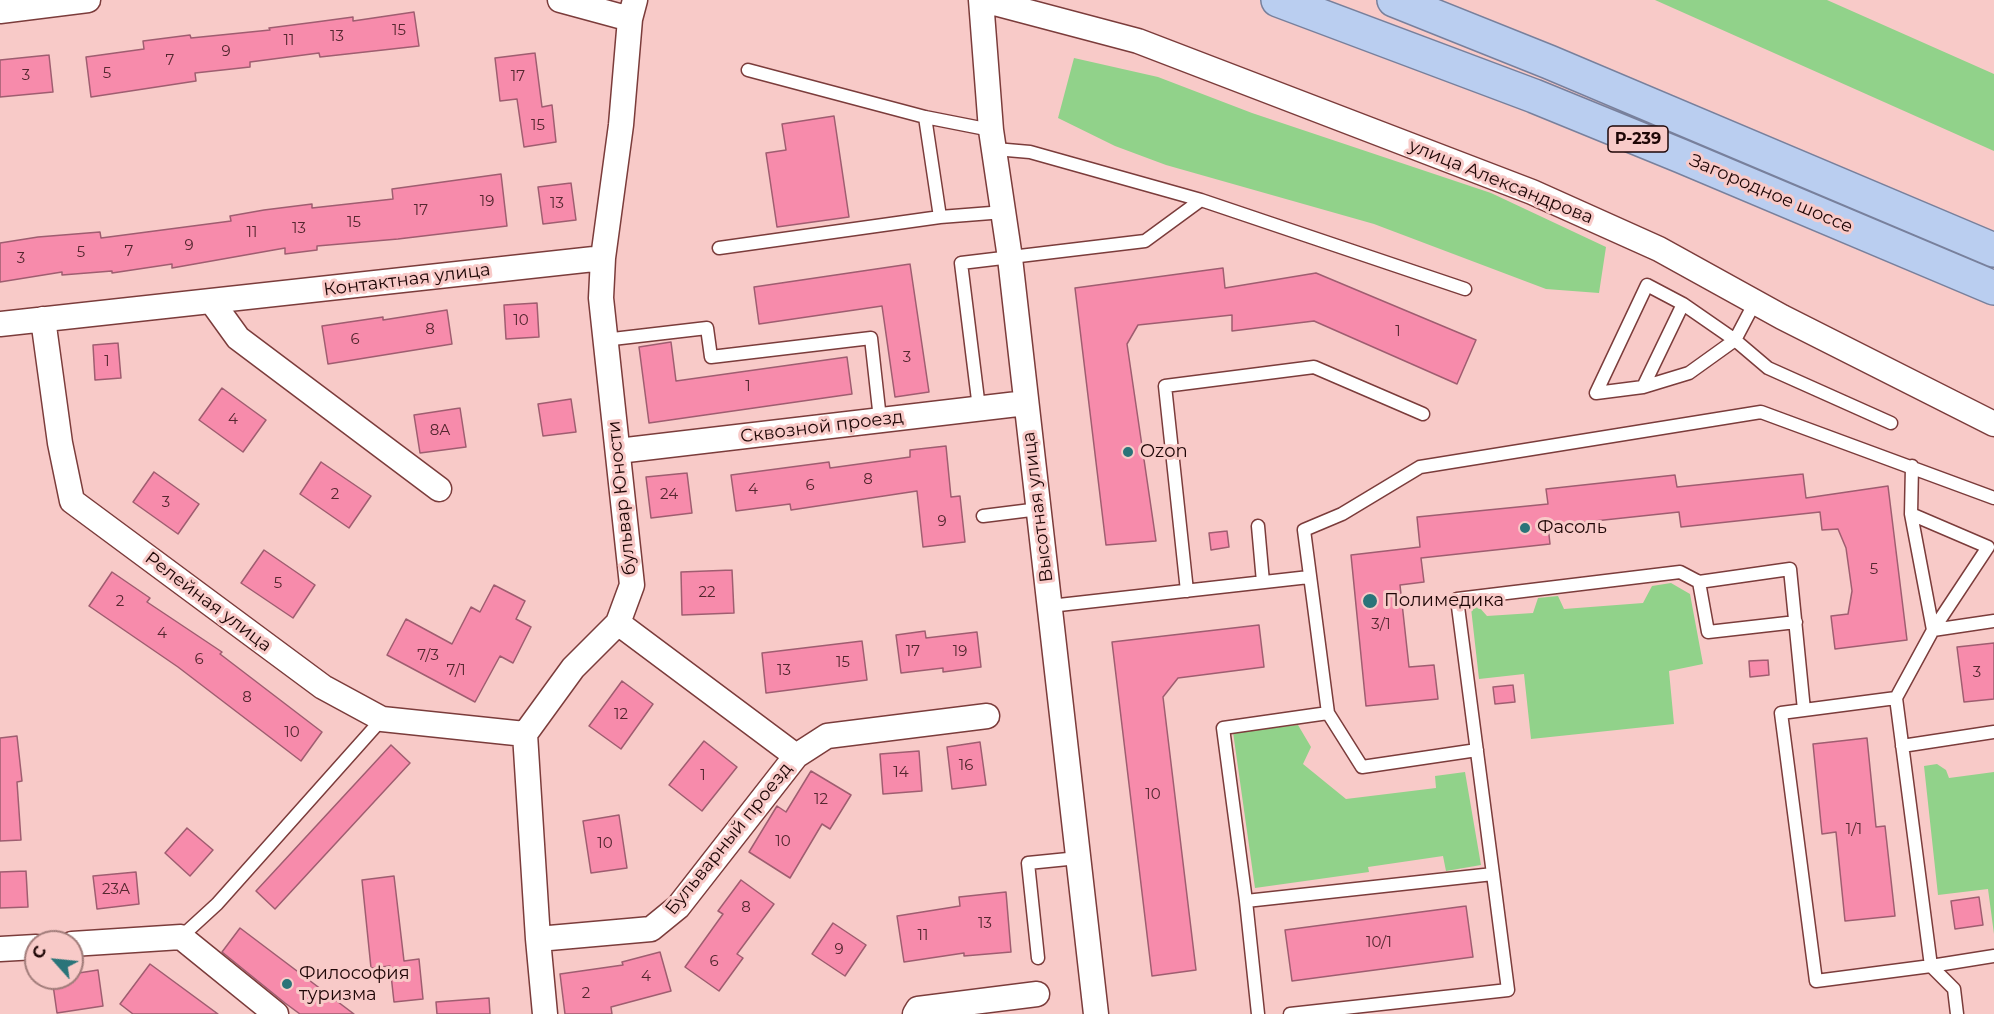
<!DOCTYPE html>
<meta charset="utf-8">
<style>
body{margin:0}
#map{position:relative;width:1994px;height:1014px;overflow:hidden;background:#f8cac8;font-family:Montserrat,sans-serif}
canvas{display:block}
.north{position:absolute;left:24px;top:930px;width:60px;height:60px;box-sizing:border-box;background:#f8cac8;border:2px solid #a17c7a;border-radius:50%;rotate:297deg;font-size:16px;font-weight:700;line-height:24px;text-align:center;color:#1e0606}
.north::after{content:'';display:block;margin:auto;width:21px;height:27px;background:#2a7479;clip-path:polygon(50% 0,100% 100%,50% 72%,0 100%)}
</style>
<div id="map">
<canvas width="1994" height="1014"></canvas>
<div class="north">С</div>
</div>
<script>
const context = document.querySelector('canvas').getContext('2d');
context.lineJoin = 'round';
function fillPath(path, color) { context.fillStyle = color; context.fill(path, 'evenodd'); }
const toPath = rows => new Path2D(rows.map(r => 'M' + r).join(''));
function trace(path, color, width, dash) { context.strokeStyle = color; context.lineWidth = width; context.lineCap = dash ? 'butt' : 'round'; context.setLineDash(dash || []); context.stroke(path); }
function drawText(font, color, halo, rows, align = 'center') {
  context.font = font + ' Montserrat,sans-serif'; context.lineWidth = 6; context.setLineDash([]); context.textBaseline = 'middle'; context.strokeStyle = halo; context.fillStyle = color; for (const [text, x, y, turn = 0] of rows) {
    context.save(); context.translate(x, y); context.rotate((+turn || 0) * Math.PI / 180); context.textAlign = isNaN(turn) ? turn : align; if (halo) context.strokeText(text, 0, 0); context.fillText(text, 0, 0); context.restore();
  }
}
const green = toPath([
 [1655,0,1827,0,1994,74,1994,151],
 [1074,58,1158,77,1252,113,1491,193,1606,247,1599,293,1546,289,1374,224,1166,165,1115,146,1058,118],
 [1671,583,1690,594,1703,664,1669,671,1674,724,1531,739,1524,674,1479,679,1471,608,1479,607,1487,616,1533,613,1538,598,1558,596,1564,609,1643,603,1652,586],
 [1298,725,1311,747,1303,764,1346,799,1436,788,1435,776,1465,772,1481,865,1446,871,1443,856,1368,867,1369,872,1255,888,1233,732],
 [1937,764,1946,770,1949,778,1994,772,1994,934,1988,889,1938,895,1924,766]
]);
const building = toPath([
 [414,12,419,46,320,57,319,53,250,62,250,67,195,73,196,81,91,97,86,57,144,49,143,41,190,35,191,38,270,30,269,28,316,22,353,17,353,21,414,12],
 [535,53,542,107,552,105,556,142,524,147,517,99,500,101,495,58,535,53],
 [49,55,53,92,0,97,0,60,49,55],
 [834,116,849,217,777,227,766,153,786,150,782,124,834,116],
 [501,174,507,226,398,239,317,246,317,250,285,254,285,248,172,268,172,264,112,273,112,271,62,275,62,272,0,282,0,243,38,237,100,232,101,238,231,221,230,216,264,210,312,204,312,208,393,199,392,189,501,174],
 [571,183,576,220,543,224,538,187,571,183],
 [910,264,929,392,895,397,882,306,759,324,754,287,910,264],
 [1223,268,1225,288,1316,273,1476,340,1457,384,1314,321,1232,331,1232,315,1138,325,1127,344,1156,541,1106,545,1075,288,1223,268],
 [537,303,539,337,506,339,504,305,537,303],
 [447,310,452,344,328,364,322,326,383,317,383,320,447,310],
 [671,342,676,381,847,357,852,394,649,423,639,347,671,342],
 [118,343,121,378,95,380,93,345,118,343],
 [222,388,266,420,243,452,199,420,222,388],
 [571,399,576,432,543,436,538,404,571,399],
 [460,408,466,447,420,453,414,415,460,408],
 [946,446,951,497,960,496,965,542,923,547,917,491,791,510,790,504,736,511,731,475,829,462,830,468,910,457,910,450,946,446],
 [321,462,371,496,349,528,300,494,321,462],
 [154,472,199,504,178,534,133,502,154,472],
 [687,473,692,513,651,518,646,477,687,473],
 [1803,474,1806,498,1888,486,1907,640,1835,649,1831,616,1848,614,1852,591,1846,548,1838,529,1822,530,1820,512,1681,527,1679,512,1548,526,1550,544,1421,558,1424,582,1400,585,1409,667,1434,665,1438,699,1366,706,1351,555,1420,547,1417,517,1548,504,1546,489,1675,475,1677,487,1803,474],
 [1227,531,1229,547,1211,550,1209,533,1227,531],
 [264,550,315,585,293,618,241,583,264,550],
 [732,570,734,613,682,615,681,572,732,570],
 [112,572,150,598,147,602,222,652,220,654,322,732,301,761,178,667,89,606,112,572],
 [494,585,525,601,516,619,531,627,513,663,500,656,475,702,387,655,406,619,452,644,471,607,480,612,494,585],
 [1259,625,1264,667,1178,678,1163,697,1196,970,1152,976,1112,642,1259,625],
 [925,631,926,638,977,632,981,667,943,672,943,668,901,673,896,635,925,631],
 [862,641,867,680,766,693,762,653,862,641],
 [1994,643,1994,699,1964,702,1957,647,1994,643],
 [1768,660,1769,675,1750,677,1749,661,1768,660],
 [622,681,653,704,621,749,589,726,622,681],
 [1513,685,1515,702,1495,704,1493,687,1513,685],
 [17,736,22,781,17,782,21,840,0,841,0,738,17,736],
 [1867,738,1876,827,1885,826,1895,916,1845,921,1836,832,1822,834,1813,744,1867,738],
 [704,741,737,767,702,811,669,785,704,741],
 [980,742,986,785,952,789,947,747,980,742],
 [391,745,410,763,275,909,256,891,391,745],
 [919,751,922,791,883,794,880,754,919,751],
 [811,771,851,795,830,829,822,824,790,878,749,852,777,806,786,812,811,771],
 [619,815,627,868,591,873,583,821,619,815],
 [187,828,213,850,190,876,165,853,187,828],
 [26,871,28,907,0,908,0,872,26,871],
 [136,872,139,904,97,909,93,876,136,872],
 [394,876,404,961,419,959,423,999,394,1002,390,966,371,968,362,880,394,876],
 [741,880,774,904,737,954,743,958,719,991,685,967,723,914,718,911,741,880],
 [1006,892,1011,952,964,956,964,953,904,962,897,916,960,906,959,897,1006,892],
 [1979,897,1983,925,1955,929,1951,901,1979,897],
 [1466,906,1473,957,1292,981,1285,930,1466,906],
 [833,923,866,945,845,976,812,954,833,923],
 [240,928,354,1014,300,1014,285,1003,222,952,240,928],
 [660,952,671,991,611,1007,612,1014,565,1014,560,974,623,965,622,962,660,952],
 [150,964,218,1014,133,1014,120,1004,150,964],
 [98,970,103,1006,57,1013,52,978,72,978,72,974,98,970],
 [489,998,490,1014,437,1014,436,1002,489,998]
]);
const service = toPath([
 [748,70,925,117,991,130],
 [925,117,940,217,1004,212],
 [995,149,1030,152,1201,200,1465,289],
 [719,248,940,217],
 [1755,302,1735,340,1689,373,1643,387,1596,393,1647,285,1683,304,1735,340,1768,368,1891,423],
 [604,340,707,328,711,357,871,338,880,419],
 [1643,387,1683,304],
 [979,408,961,263,1145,241,1201,200],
 [1912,466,1911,514,1933,630],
 [1911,514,1988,547,1933,630],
 [983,516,1039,509],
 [1258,526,1263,582],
 [1699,582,1708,632,1796,622],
 [1187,591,1165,386,1314,367,1423,414],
 [1050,606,1309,577],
 [1896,698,1931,966,1816,981,1781,713,1896,698],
 [1896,698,1933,630,1994,621],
 [1902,746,1994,732],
 [1477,750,1362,767,1328,713,1304,530,1342,514,1420,467,1761,412,1994,498],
 [1493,874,1457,599,1680,572,1699,582,1790,569,1804,710],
 [1246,901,1223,728,1328,713],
 [181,937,217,904,382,719],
 [1038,958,1028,863,1078,858],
 [1258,1014,1246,901,1493,874,1508,990,1290,1014],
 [1957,1014,1954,989,1931,966,1994,956]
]);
const minor = toPath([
 [560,0,630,19],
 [981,0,991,130,1010,258,1096,1014],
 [983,0,1138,41,1532,192,1659,249,1782,317,1994,424],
 [0,11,88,0],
 [212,302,238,338,439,489],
 [43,319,60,443,72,501,323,687,382,719,525,734],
 [0,324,603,258],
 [618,451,1026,403],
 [618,623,796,756],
 [538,939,651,929,678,907,796,756,827,736,987,716],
 [72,944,181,937,276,1014],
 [0,949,36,947],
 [545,1014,538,939,525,734,573,668,618,623,632,585,601,298,603,258,621,125,630,19,635,0],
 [915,1014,918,1009,1037,994]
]);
const trunk = toPath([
 [1278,0,1534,96,1681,156,1994,288],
 [1394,0,1549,62,1994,250]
]);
const markers = [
 [1128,452,6,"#2a7479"],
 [1525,528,6,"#2a7479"],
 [1370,601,8,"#2a7479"],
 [287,984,6,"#2a7479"]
];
const numberNames = [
 ["15",399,31],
 ["13",337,37],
 ["11",289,41],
 ["9",226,52],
 ["7",170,61],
 ["5",107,74],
 ["3",26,76],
 ["17",518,77],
 ["15",538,126],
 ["19",487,202],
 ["13",557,204],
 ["17",421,211],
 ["15",354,223],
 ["13",299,229],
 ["11",252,233],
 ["9",189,246],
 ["7",129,252],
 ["5",81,253],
 ["3",21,259],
 ["10",521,321],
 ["8",430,330],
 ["1",1398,332],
 ["6",355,340],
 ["3",907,358],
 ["1",107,362],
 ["1",748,387],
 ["4",233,420],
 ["8А",440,431],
 ["8",868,480],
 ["6",810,486],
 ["4",753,490],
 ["2",335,495],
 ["24",669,495],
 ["3",166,503],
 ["9",942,522],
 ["5",1874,570],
 ["5",278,584],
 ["22",707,593],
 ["2",120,602],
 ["3/1",1381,625],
 ["4",162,634],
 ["17",913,652],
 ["19",960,652],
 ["7/3",428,656],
 ["6",199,660],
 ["15",843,663],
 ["7/1",456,671],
 ["13",784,671],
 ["3",1977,673],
 ["8",247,698],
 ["12",621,715],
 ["10",292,733],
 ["16",966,766],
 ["14",901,773],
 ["1",703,776],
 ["10",1153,795],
 ["12",821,800],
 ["1/1",1854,830],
 ["10",783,842],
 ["10",605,844],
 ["23А",116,890],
 ["8",746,908],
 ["13",985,924],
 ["11",923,936],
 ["10/1",1379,943],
 ["9",839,950],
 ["6",714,962],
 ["4",646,977],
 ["2",586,994]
];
const shields = [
 [1638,139,60]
];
const shieldNames = [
 ["Р-239",1638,139]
];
const streetNames = [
 ["улица Александрова",1501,182,22],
 ["Загородное шоссе",1771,194,23],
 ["Контактная улица",407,280,-7],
 ["Сквозной проезд",822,427,-7],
 ["бульвар Юности",622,498,-96],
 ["Высотная улица",1038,507,-97],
 ["Релейная улица",208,602,37],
 ["Бульварный проезд",729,839,-51]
];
const poiNames = [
 ["Ozon",1140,452],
 ["Фасоль",1537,528],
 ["Полимедика",1384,601],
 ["Философия",299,974],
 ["туризма",299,995]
];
fillPath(green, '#91d28a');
fillPath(building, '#f78bab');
trace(building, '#9f5d70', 1.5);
trace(service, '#7b3c3b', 15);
trace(minor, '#7b3c3b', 27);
trace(trunk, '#78809c', 36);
trace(service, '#fff', 12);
trace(minor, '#fff', 24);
trace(trunk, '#bacef0', 33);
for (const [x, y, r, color] of markers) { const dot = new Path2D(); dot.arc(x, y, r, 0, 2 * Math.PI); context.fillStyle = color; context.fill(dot); trace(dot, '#f8cac8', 2); }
drawText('15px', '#54272f', null, numberNames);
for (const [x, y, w] of shields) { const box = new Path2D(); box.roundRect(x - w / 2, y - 13, w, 26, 4.5); context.fillStyle = '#f8cac8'; context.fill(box); trace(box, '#1e0606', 1.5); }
drawText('bold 16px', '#1e0606', null, shieldNames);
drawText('18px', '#1e0606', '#f8cac8', streetNames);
drawText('18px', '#1e0606', '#f8cac8', poiNames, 'left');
</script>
